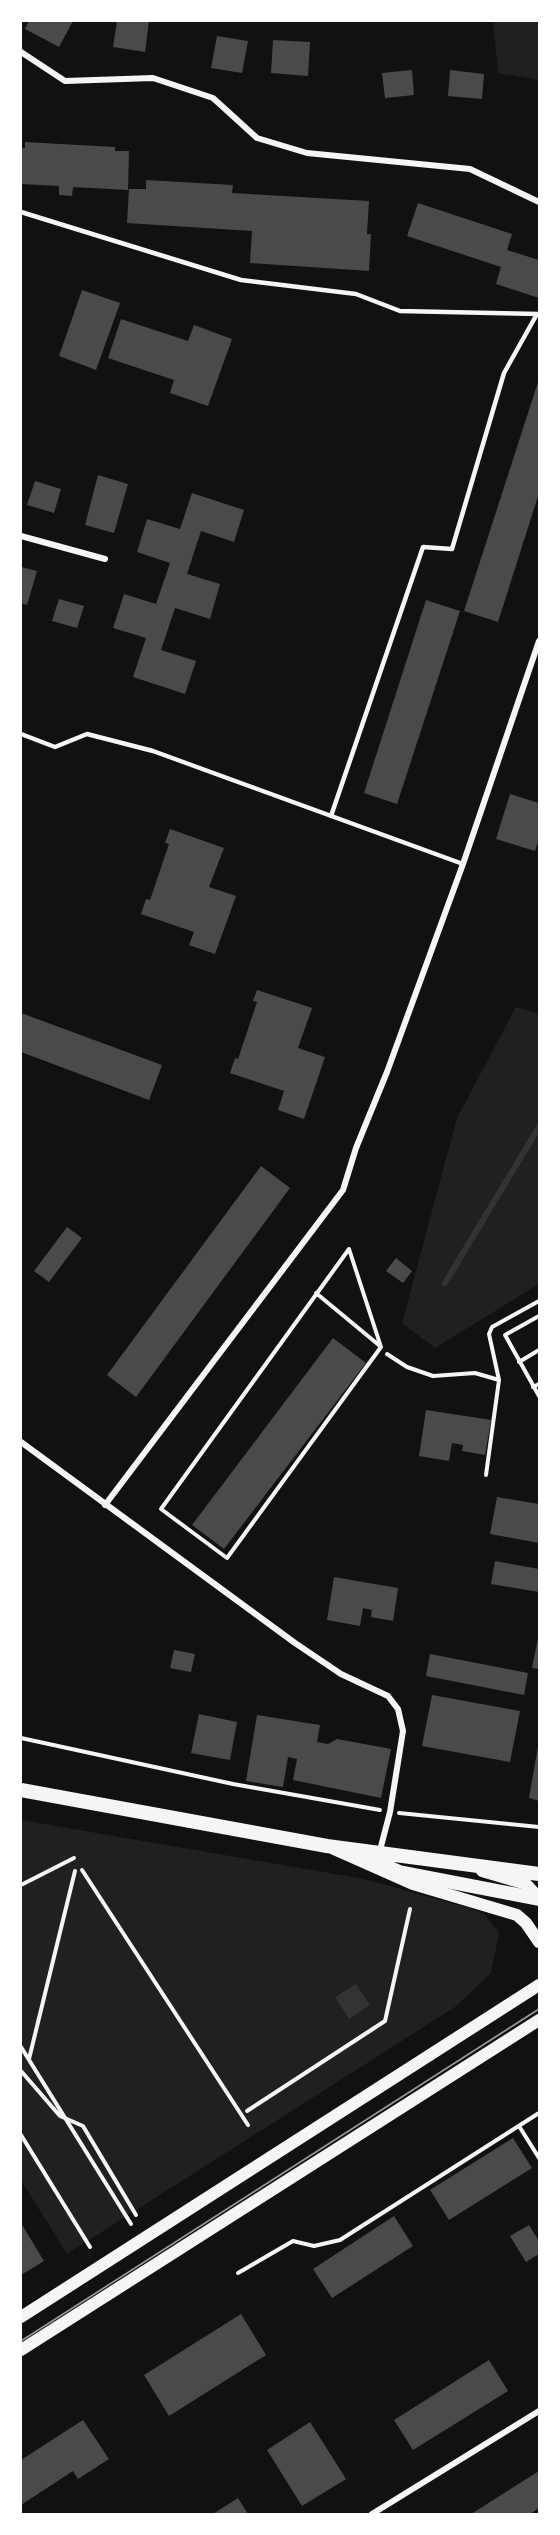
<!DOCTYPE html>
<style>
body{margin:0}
#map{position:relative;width:560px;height:2535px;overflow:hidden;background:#111;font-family:Inter,sans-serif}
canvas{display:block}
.frame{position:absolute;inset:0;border:22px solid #fff;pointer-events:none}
</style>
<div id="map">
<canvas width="560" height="2535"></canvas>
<div class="frame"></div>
</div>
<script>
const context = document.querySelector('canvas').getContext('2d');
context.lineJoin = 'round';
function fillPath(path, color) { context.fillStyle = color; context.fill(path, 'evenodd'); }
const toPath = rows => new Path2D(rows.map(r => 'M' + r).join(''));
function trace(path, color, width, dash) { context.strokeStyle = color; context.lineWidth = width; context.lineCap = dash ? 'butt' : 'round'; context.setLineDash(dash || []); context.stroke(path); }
const green = toPath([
 [493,21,539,21,539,80,498,73],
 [516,1007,537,1013,539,1011,539,1284,435,1348,402,1323,457,1118],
 [21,1820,364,1879,470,1908,485,1915,499,1933,491,1973,455,2007,67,2254,21,2180]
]);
const water = toPath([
 [356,1984,370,2005,349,2019,335,1997]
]);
const stream = toPath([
 [445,1283,539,1127]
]);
const building = toPath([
 [29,21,73,21,59,47,25,29],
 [117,21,149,21,145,52,113,47],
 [217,36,248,41,242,73,211,68],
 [273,40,310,42,308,76,271,73],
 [412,70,414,95,385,98,382,73],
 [450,70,484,74,482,99,448,96],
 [25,142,115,147,115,151,129,151,128,190,73,187,72,196,59,195,59,186,21,184,21,148,25,148],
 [146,180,233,185,232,193,369,201,367,234,371,234,369,271,250,263,252,231,127,223,129,189,146,189],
 [418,203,512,234,507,250,539,260,539,298,496,284,501,267,407,236],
 [82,290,120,303,96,370,59,356],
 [121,319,188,341,194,325,232,339,208,406,170,393,174,380,108,358],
 [539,379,539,493,498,622,464,611],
 [98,475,128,484,114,533,85,525],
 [35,481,61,489,54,513,27,505],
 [192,493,244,510,234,542,201,531,187,574,220,584,210,619,175,608,161,650,196,661,185,694,133,677,146,638,113,628,124,594,156,604,170,563,137,552,147,519,180,529],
 [21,567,37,571,27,605,21,603],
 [59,599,84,606,77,628,52,621],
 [426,600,460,611,397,804,364,793],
 [510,794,539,803,539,839,535,851,496,839],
 [170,829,224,848,209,887,236,896,215,954,189,945,194,932,141,914,146,899,150,900,169,844,165,843],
 [257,990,312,1008,298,1048,325,1057,304,1119,278,1110,284,1091,230,1073,235,1058,238,1059,257,1002,253,1001],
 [21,1013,162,1065,149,1100,21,1052],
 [261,1166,290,1188,136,1397,107,1375],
 [67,1227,82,1238,49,1282,34,1271],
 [396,1258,412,1271,403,1283,386,1271],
 [333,1338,366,1363,224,1549,192,1525],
 [426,1410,491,1420,485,1455,462,1451,463,1445,452,1443,449,1461,419,1456],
 [497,1497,539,1504,539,1543,490,1534],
 [495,1561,539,1569,539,1592,491,1584],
 [334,1577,398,1588,393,1621,371,1617,372,1610,363,1608,360,1626,327,1620],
 [538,1638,539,1638,539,1669,532,1668],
 [174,1650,195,1654,191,1672,170,1668],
 [430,1654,528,1673,524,1695,426,1676],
 [432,1695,520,1711,510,1762,422,1746],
 [199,1714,237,1722,230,1760,191,1753],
 [257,1715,320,1725,317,1742,328,1744,337,1739,391,1749,381,1798,293,1780,297,1759,288,1757,283,1787,246,1781],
 [538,1746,539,1746,539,1801,529,1798],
 [513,2138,532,2168,449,2220,430,2190],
 [394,2216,413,2246,332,2298,313,2269],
 [21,2223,44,2261,21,2275],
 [529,2225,539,2241,539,2254,526,2262,510,2236],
 [241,2314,266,2355,169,2416,144,2375],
 [489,2360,508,2391,413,2450,394,2420],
 [83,2420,109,2459,78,2479,73,2471,21,2505,21,2460],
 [310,2422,346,2479,302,2506,267,2450],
 [539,2471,539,2508,530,2514,471,2514],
 [238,2498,248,2514,213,2514]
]);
const path = toPath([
 [349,1249,381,1347,227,1558,161,1509,349,1249],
 [316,1293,380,1346],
 [539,1316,505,1335,539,1396],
 [387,1354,407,1367,433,1376,475,1373,499,1380],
 [519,1362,539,1350],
 [533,1387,539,1384],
 [486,1475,499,1380,489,1334,492,1327,539,1301],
 [21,1738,233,1784,380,1810],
 [399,1813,539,1827],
 [82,1870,248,2125],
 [21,1885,74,1858],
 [21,2047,131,2224],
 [29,2059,75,1871],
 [21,2071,60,2116,83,2126,136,2215],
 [247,2111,385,2021,410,1909],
 [519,2126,539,2158],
 [21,2135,90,2247],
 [238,2273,293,2241,314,2246,340,2240,539,2113]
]);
const service = toPath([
 [21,212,241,280,356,294,400,311,538,314],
 [21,734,55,747,87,734,153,751,463,864],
 [331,816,423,547,452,549,504,373,537,314]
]);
const minor = toPath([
 [21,52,65,81,153,78,213,98,257,138,307,153,470,169,539,202],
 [21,536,105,559],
 [21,1442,295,1643,341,1674,388,1696,398,1709,403,1731,390,1812,379,1854],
 [105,1505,343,1190,356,1148,387,1072,463,864,539,641],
 [372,2514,539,2411]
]);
const secondary = toPath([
 [334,1849,413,1884,517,1915,526,1923,539,1942],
 [482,1871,526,1884,539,1898],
 [21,2317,539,1985],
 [21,2350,539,2020]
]);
const primary = toPath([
 [21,1790,327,1846,539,1874],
 [367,1858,399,1872,539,1899]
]);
const tram = toPath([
 [21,2341,539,2009]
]);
fillPath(green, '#202020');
fillPath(water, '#333');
trace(stream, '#333', 6);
fillPath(building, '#4a4a4a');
trace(path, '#f5f5f5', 4);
trace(service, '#f5f5f5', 4.5);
trace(minor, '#f5f5f5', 6);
trace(secondary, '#f5f5f5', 12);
trace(primary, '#f5f5f5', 14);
trace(tram, '#9a9a9a', 1.5);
</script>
